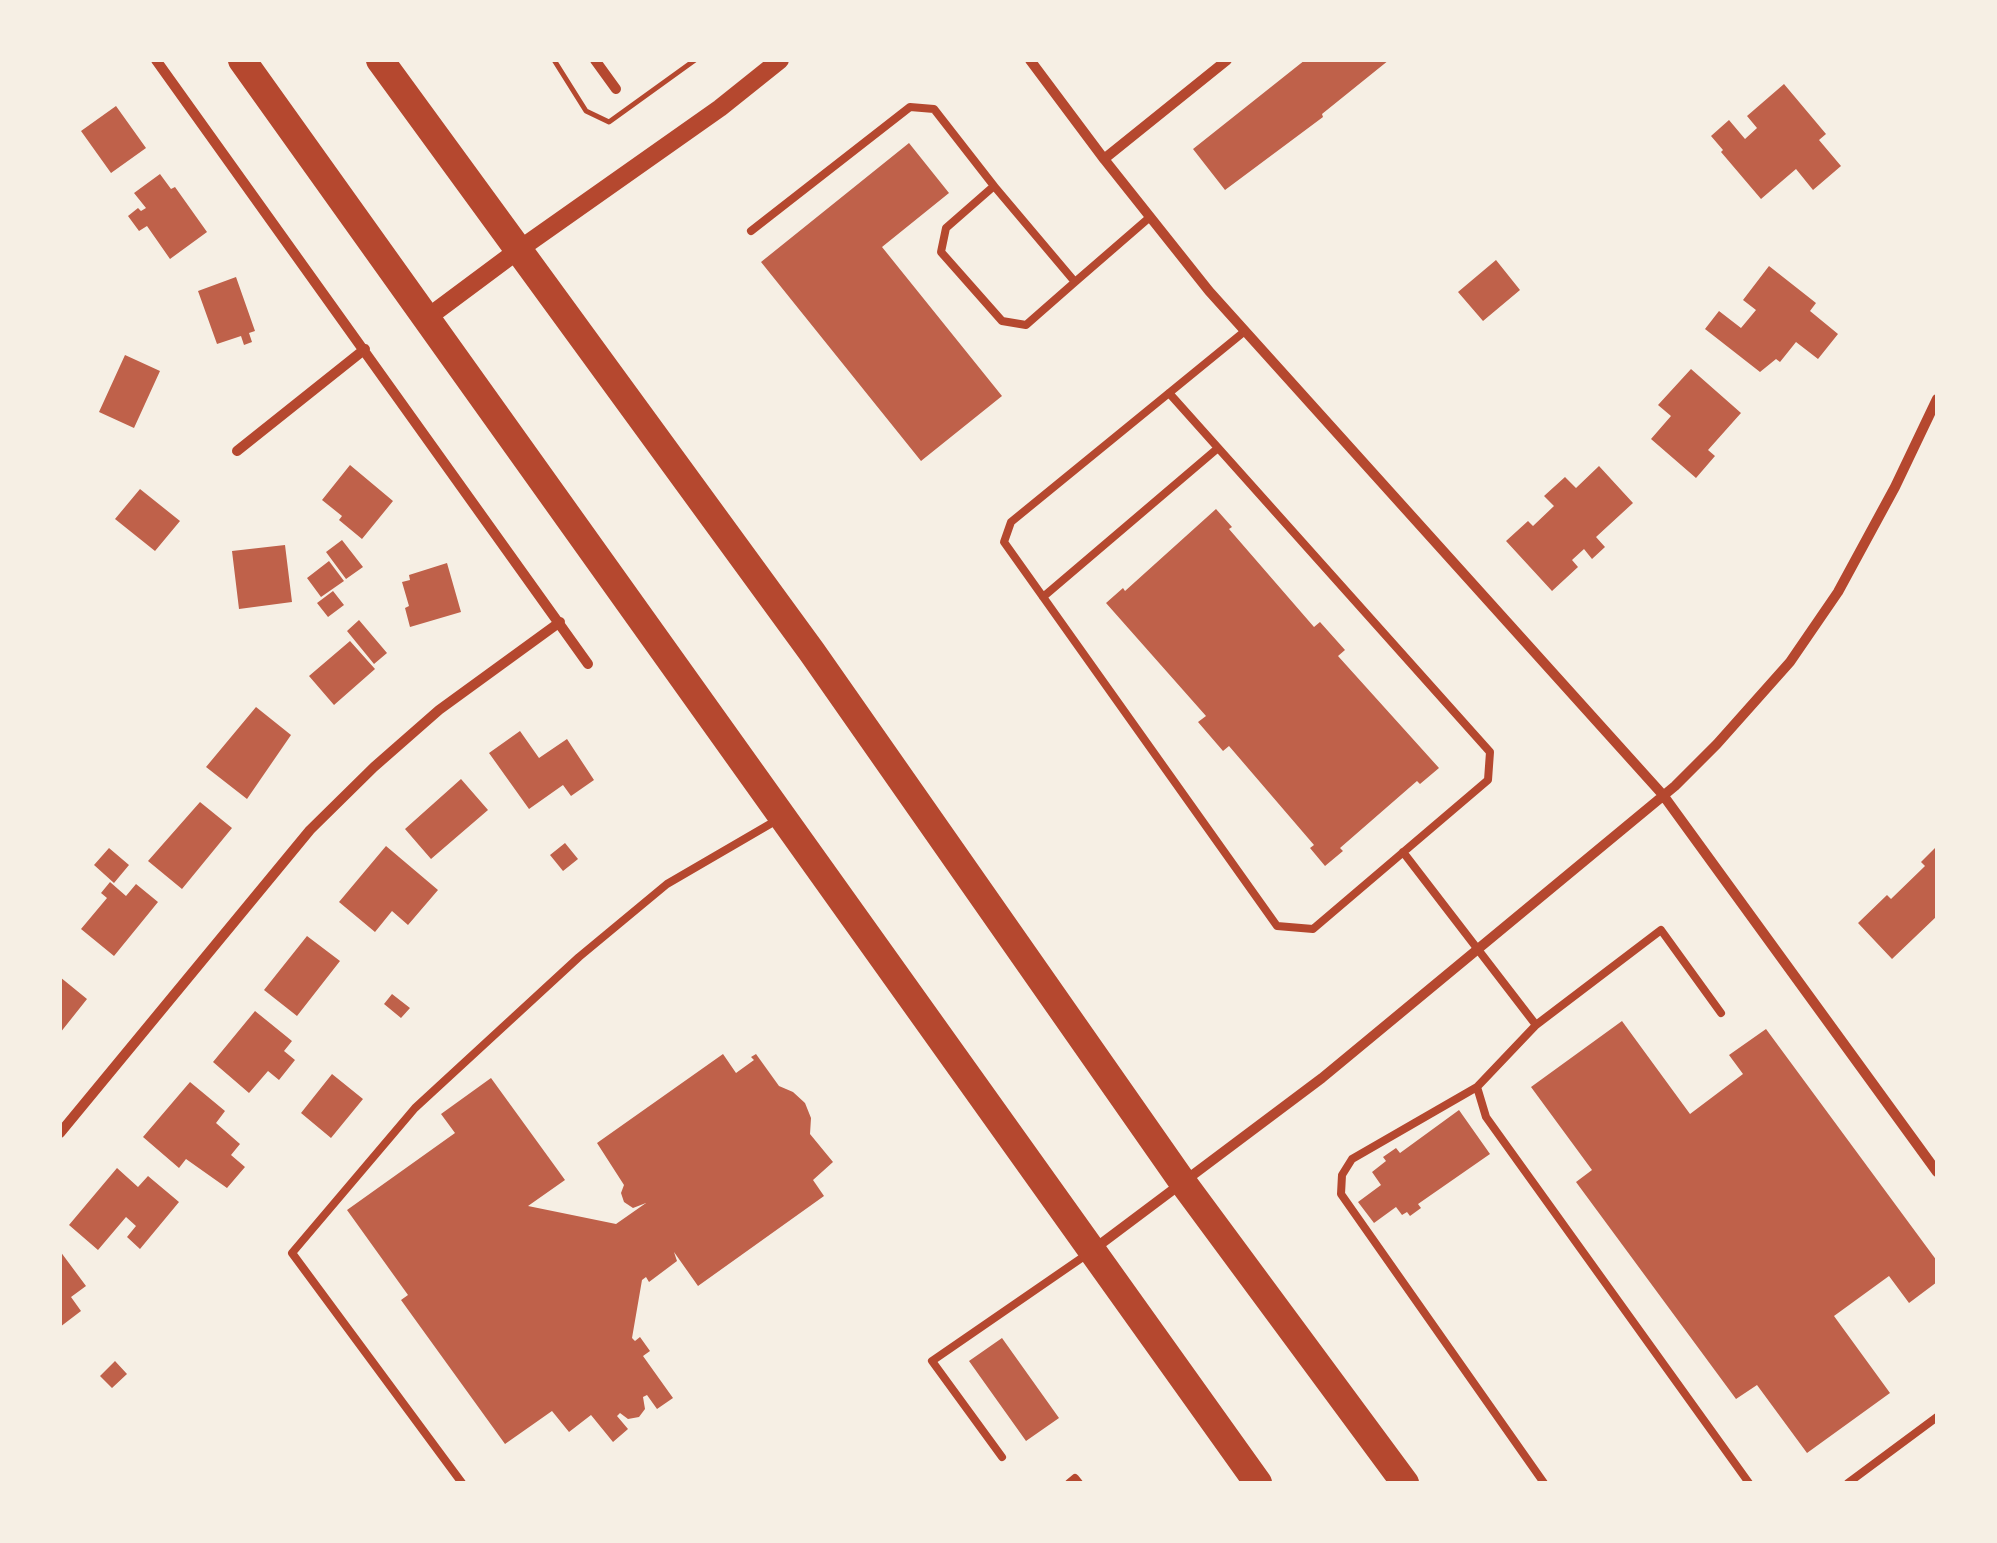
<!DOCTYPE html>
<style>
body{margin:0}
#map{position:relative;width:1997px;height:1543px;overflow:hidden;background:#f6efe4;font-family:Arial,sans-serif}
canvas{display:block}
.frame{position:absolute;inset:0;border:62px solid #f6efe4;pointer-events:none}
</style>
<div id="map">
<canvas width="1997" height="1543"></canvas>
<div class="frame"></div>
</div>
<script>
const context = document.querySelector('canvas').getContext('2d');
context.lineJoin = 'round';
function fillPath(path, color) { context.fillStyle = color; context.fill(path, 'evenodd'); }
const toPath = rows => new Path2D(rows.map(r => 'M' + r).join(''));
function trace(path, color, width, dash) { context.strokeStyle = color; context.lineWidth = width; context.lineCap = dash ? 'butt' : 'round'; context.setLineDash(dash || []); context.stroke(path); }
const building = toPath([
 [1305,60,1389,60,1322,114,1323,117,1225,190,1193,149],
 [1784,84,1826,134,1819,140,1841,166,1813,190,1796,169,1761,199,1721,152,1723,150,1711,136,1729,120,1745,139,1757,128,1747,116],
 [116,106,146,148,111,173,81,131],
 [909,143,949,193,882,247,1002,396,921,461,761,262],
 [160,174,171,189,175,187,207,232,170,259,147,226,139,231,128,216,138,208,141,211,146,208,134,193],
 [1496,260,1520,290,1483,321,1458,292],
 [1769,266,1816,303,1810,311,1838,334,1818,359,1796,342,1780,362,1776,359,1760,372,1705,329,1719,311,1741,328,1756,310,1743,300],
 [236,277,255,331,249,333,252,342,244,345,241,336,217,344,198,291],
 [125,355,160,371,134,428,99,412],
 [1691,369,1741,413,1708,450,1715,456,1696,478,1651,439,1671,416,1658,405],
 [350,465,393,501,362,539,339,520,342,516,322,500],
 [1599,466,1633,503,1596,537,1605,547,1592,559,1584,549,1572,560,1578,567,1552,591,1506,541,1528,521,1533,526,1554,506,1544,496,1565,477,1576,488],
 [140,489,180,521,155,551,115,519],
 [1216,509,1232,527,1229,529,1314,627,1320,622,1345,650,1338,656,1439,768,1420,784,1417,781,1340,848,1343,851,1325,866,1310,848,1314,845,1229,746,1223,751,1198,722,1206,716,1106,603,1123,588,1125,591],
 [342,540,363,567,346,579,326,552],
 [285,545,292,602,239,609,232,551],
 [329,561,344,581,321,597,307,578],
 [447,563,461,612,410,627,405,608,409,606,402,582,410,580,409,575],
 [333,591,344,605,328,617,317,603],
 [359,620,387,653,374,664,347,631],
 [350,641,375,669,334,705,309,676],
 [256,707,291,735,247,799,206,767],
 [520,731,539,758,567,739,594,780,571,796,563,785,529,809,489,753],
 [461,779,488,810,431,859,405,829],
 [200,802,232,828,182,889,148,861],
 [565,843,578,859,563,871,550,855],
 [386,846,438,890,408,925,392,911,375,932,339,902],
 [1937,846,1937,916,1892,959,1858,923,1887,895,1891,899,1925,866,1921,862],
 [109,848,129,865,114,883,94,865],
 [110,882,126,896,136,884,158,902,114,956,81,929,107,898,101,893],
 [307,936,340,961,297,1016,264,990],
 [60,977,87,999,60,1033],
 [392,994,410,1008,401,1018,384,1004],
 [255,1011,292,1041,284,1051,295,1060,279,1080,268,1071,249,1093,213,1062],
 [1622,1021,1690,1114,1743,1074,1729,1055,1766,1029,1937,1261,1937,1282,1909,1303,1889,1276,1834,1316,1890,1393,1807,1453,1757,1385,1736,1399,1576,1182,1592,1170,1531,1087],
 [723,1054,736,1073,754,1060,751,1057,756,1054,779,1086,793,1092,805,1103,811,1118,810,1134,833,1162,813,1180,824,1196,698,1286,674,1252,677,1261,649,1282,646,1277,642,1280,632,1338,635,1341,640,1337,650,1351,643,1356,673,1398,657,1409,647,1395,643,1397,645,1409,639,1417,628,1419,620,1413,617,1416,628,1429,613,1442,591,1415,569,1432,552,1411,505,1444,401,1300,408,1295,347,1210,455,1133,441,1114,491,1078,565,1180,528,1206,616,1224,646,1203,633,1208,624,1202,621,1193,624,1185,597,1143],
 [332,1074,363,1099,331,1138,301,1113],
 [190,1082,225,1111,216,1123,240,1144,231,1155,245,1167,227,1188,186,1159,179,1168,143,1137],
 [1459,1110,1490,1154,1418,1204,1421,1208,1410,1216,1407,1212,1402,1215,1396,1207,1374,1223,1358,1202,1381,1185,1372,1172,1386,1161,1383,1157,1396,1148,1400,1153],
 [117,1168,138,1187,148,1176,179,1202,140,1249,127,1237,136,1226,126,1217,98,1250,69,1225],
 [60,1251,86,1286,71,1297,81,1311,60,1327],
 [1002,1338,1059,1418,1026,1441,969,1361],
 [115,1361,127,1374,112,1388,100,1376]
]);
const path = toPath([
 [554,60,586,111,609,122,695,60]
]);
const service = toPath([
 [751,231,910,107,934,109,994,186],
 [1075,282,994,186,946,228,941,252,1002,321,1026,325,1075,282,1150,217],
 [1169,393,1490,752,1488,780,1313,929,1277,926,1004,542,1011,522,1245,331],
 [1043,597,1218,448],
 [1403,852,1536,1025,1477,1087,1486,1117,1749,1483],
 [1536,1025,1661,930,1721,1013],
 [1477,1087,1352,1159,1342,1175,1341,1194,1544,1483],
 [1002,1457,932,1361,1086,1255],
 [462,1483,292,1253,415,1108,579,957,667,884,777,820],
 [1069,1483,1075,1478,1079,1483],
 [1848,1483,1937,1417]
]);
const minor = toPath([
 [156,60,588,664],
 [595,60,616,89],
 [1030,60,1104,159,1209,291,1663,795,1937,1172],
 [1104,159,1227,60],
 [237,451,365,349],
 [60,1133,310,830,374,767,439,710,560,622],
 [1094,1249,1322,1078,1675,786,1717,744,1790,662,1838,592,1895,487,1937,399]
]);
const tertiary = toPath([
 [427,318,517,251,720,108,780,60]
]);
const trunk = toPath([
 [242,60,1258,1483],
 [380,60,812,652,1184,1184,1405,1483]
]);
fillPath(building, '#bf614a');
trace(path, '#b5482f', 5);
trace(service, '#b5482f', 8);
trace(minor, '#b5482f', 10);
trace(tertiary, '#b5482f', 18);
trace(trunk, '#b5482f', 28);
</script>
